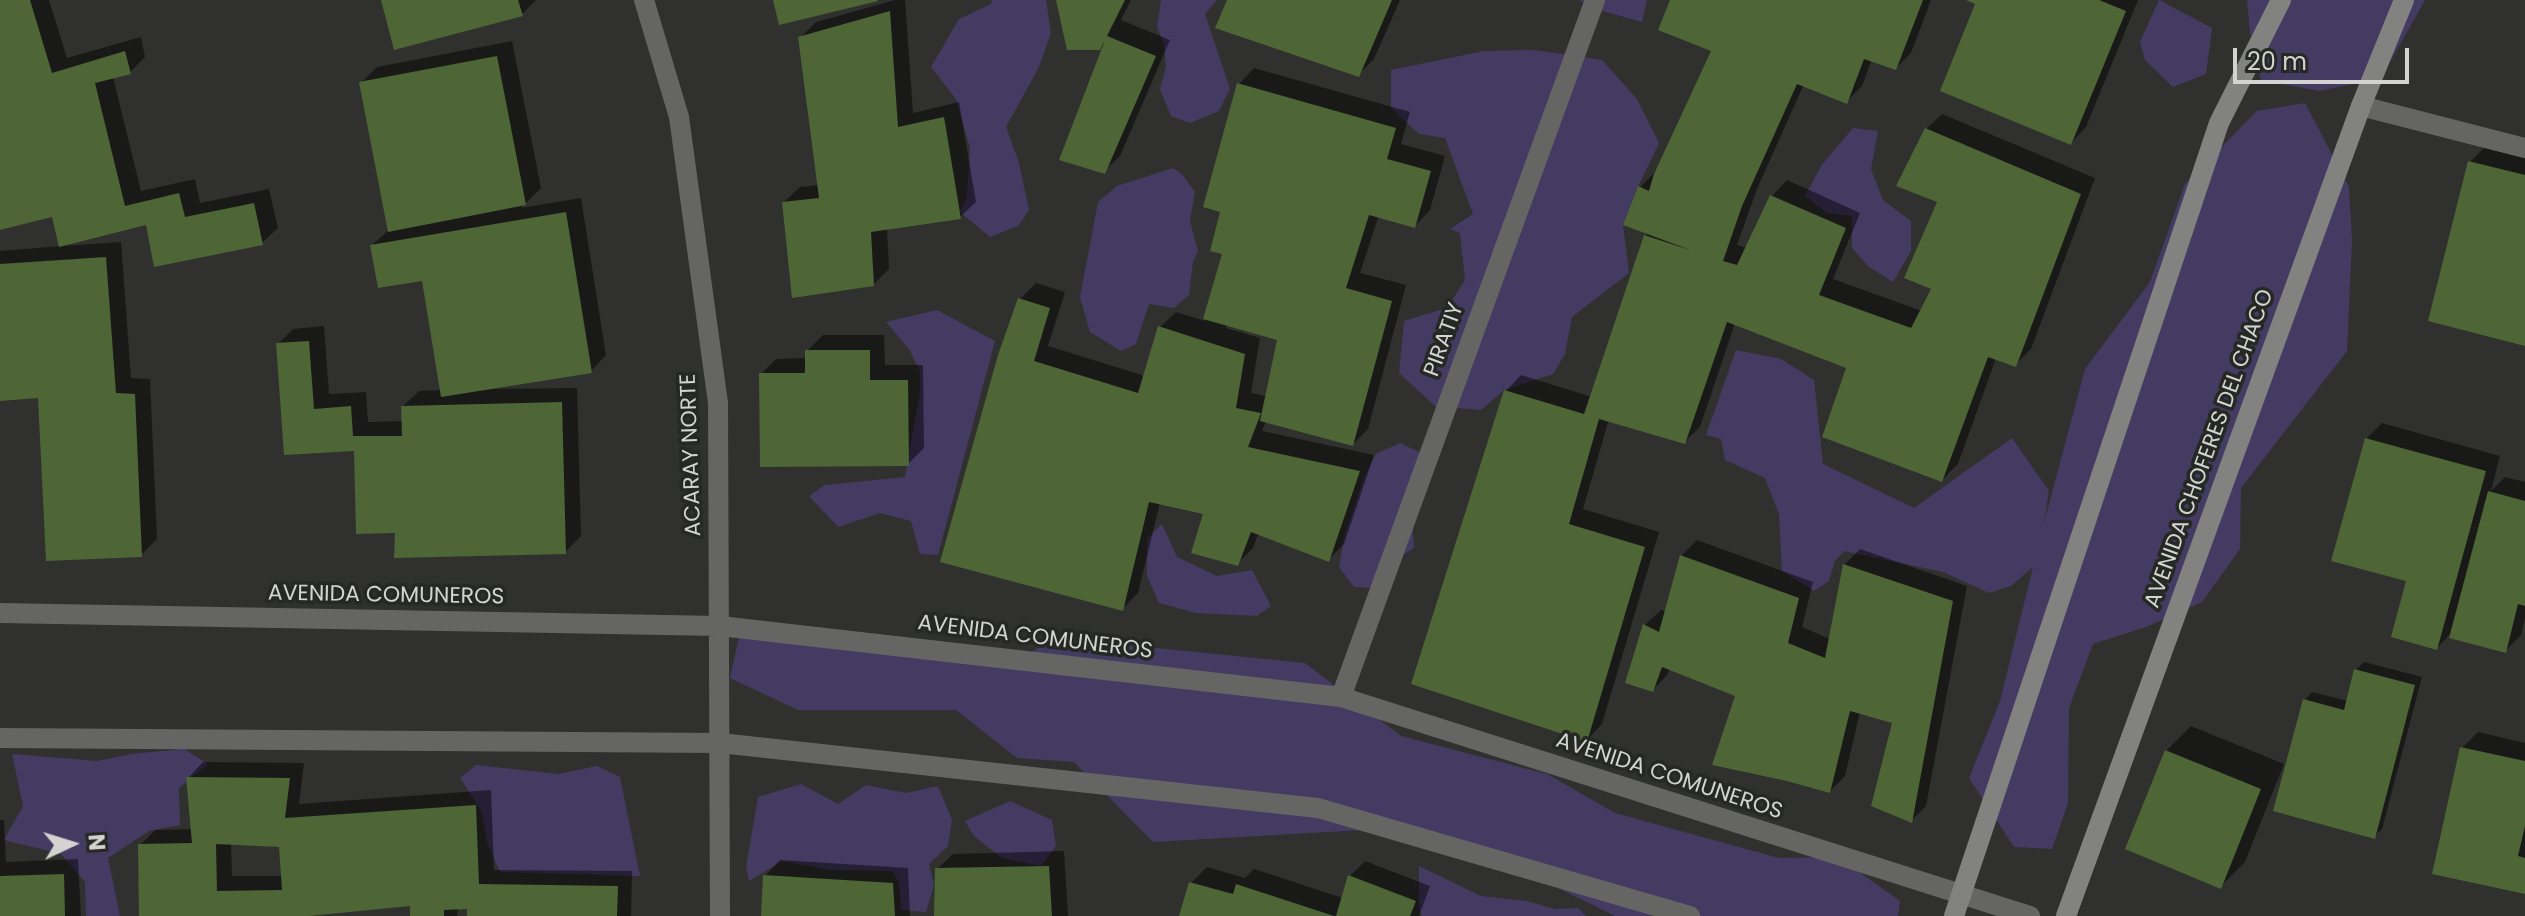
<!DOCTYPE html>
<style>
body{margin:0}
#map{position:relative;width:2525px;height:916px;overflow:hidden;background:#30312e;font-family:Poppins,sans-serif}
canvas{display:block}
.north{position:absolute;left:32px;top:804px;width:80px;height:80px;-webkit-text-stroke:6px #262824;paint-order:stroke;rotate:86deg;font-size:22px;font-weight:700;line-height:32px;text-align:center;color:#d3d4d2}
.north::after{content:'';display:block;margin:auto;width:28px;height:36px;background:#d3d4d2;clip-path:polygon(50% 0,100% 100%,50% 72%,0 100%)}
.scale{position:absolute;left:2233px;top:48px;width:176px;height:36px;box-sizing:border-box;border:4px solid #d3d4d2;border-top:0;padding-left:10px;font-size:24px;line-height:28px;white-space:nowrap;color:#d3d4d2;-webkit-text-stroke:6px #262824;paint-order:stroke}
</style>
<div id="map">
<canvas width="2525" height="916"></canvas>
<div class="north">N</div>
<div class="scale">20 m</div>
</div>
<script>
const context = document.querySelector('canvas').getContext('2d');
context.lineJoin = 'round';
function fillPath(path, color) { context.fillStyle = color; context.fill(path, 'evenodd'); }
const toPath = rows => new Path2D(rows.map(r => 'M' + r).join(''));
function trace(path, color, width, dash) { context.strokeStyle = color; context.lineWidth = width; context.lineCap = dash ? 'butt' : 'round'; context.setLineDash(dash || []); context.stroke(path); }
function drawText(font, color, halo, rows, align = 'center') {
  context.font = font + ' Poppins,sans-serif'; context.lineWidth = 7; context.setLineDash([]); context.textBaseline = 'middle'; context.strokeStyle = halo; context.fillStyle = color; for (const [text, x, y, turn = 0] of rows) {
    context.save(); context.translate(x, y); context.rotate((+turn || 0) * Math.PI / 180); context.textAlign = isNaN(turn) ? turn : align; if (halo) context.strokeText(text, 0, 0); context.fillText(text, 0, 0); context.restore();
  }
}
const green = toPath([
 [992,0,1046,0,1051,33,1039,67,1006,127,1019,163,1029,210,1018,226,990,237,960,212,967,197,970,148,956,99,931,67,959,19,991,4],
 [1161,0,1217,0,1205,14,1230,89,1219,111,1190,123,1171,116,1160,89,1166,67,1164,45,1157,27],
 [1579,0,1647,0,1642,22,1592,8],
 [2159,0,2212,28,2206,74,2173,87,2145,60,2140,42],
 [2247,0,2425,0,2381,78,2319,91,2261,80,2250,32],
 [1534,50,1602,60,1637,99,1659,143,1635,193,1623,225,1629,273,1572,317,1565,354,1553,374,1504,390,1481,410,1435,406,1399,373,1404,321,1447,308,1465,280,1460,233,1450,229,1473,214,1445,138,1419,134,1391,108,1391,70,1484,51],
 [2305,103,2349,187,2352,241,2347,351,2241,488,2240,549,2202,602,2146,627,2093,644,2069,708,2068,803,2052,849,2014,847,1969,778,2000,701,2033,567,2011,586,1989,593,1943,572,1844,551,1835,561,1829,581,1814,591,1782,571,1779,514,1765,478,1725,460,1721,439,1706,435,1736,350,1781,359,1814,380,1823,464,1914,508,2012,438,2049,491,2044,523,2085,369,2150,282,2185,184,2257,111],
 [1853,128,1878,131,1871,169,1883,200,1911,221,1911,251,1893,282,1869,267,1852,248,1852,216,1827,213,1805,196,1821,166],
 [1173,168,1182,174,1195,192,1190,221,1198,251,1193,262,1189,295,1174,308,1149,304,1136,344,1121,351,1090,332,1080,297,1098,202,1117,186],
 [937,310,995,341,938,555,920,554,911,521,880,513,838,527,809,496,825,485,905,477,920,392,920,371,909,349,886,322],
 [1400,443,1434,459,1411,503,1414,548,1390,563,1375,588,1354,587,1339,567,1344,538,1364,477,1376,454],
 [1162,524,1177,557,1217,576,1252,570,1271,606,1257,616,1196,613,1159,603,1147,576,1147,538],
 [741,628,1021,660,1056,635,1136,646,1305,663,1401,736,1547,774,1615,813,1779,858,1838,857,1900,901,1898,916,1615,916,1465,842,1363,830,1153,842,1074,762,1017,758,956,710,798,710,730,678],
 [184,749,208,764,179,788,180,825,149,831,108,858,120,916,86,916,85,882,61,854,4,840,23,806,12,754,97,761,131,754],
 [476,765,558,774,597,766,620,777,640,876,500,872,487,842,482,812,460,778],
 [801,784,838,804,866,785,906,793,938,786,952,820,948,846,929,864,934,885,926,912,901,910,899,882,892,871,830,870,782,861,749,881,746,867,758,797],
 [1010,801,1052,820,1056,846,1041,866,1002,858,974,836,965,821],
 [1419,866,1481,896,1527,901,1554,909,1578,908,1586,916,1422,916,1419,909]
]);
const shadow = toPath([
 [0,0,49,0,67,58,141,37,145,57,130,72,113,77,141,191,195,179,200,203,269,189,278,228,262,243,148,222,61,244,62,246,121,242,131,378,150,379,157,539,141,555,40,396,0,399,0,251,61,246,53,215,0,228],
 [383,0,536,0,522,14],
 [895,0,905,0,913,113,959,102,976,202,960,217,887,228,889,269,873,285,784,202,800,187,819,185,800,38,816,22],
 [1058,0,1131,0,1121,20,1170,40,1120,156,1104,171,1104,48,1068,48],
 [1229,0,1400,0,1374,59,1358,75],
 [1673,0,1931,0,1911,53,1896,68,1872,59,1862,86,1846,102,1804,84,1757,189,1737,245,1747,248,1772,196,1787,180,1860,213,1833,279,1922,311,1934,288,1939,200,1926,129,1942,114,2095,178,2031,349,2015,365,1996,358,1958,464,1942,480,1849,366,1735,323,1700,427,1684,442,1609,419,1583,509,1659,532,1602,724,1587,740,1506,391,1521,375,1592,397,1645,236,1649,233,1640,187,1655,172,1714,50],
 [1971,0,2138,0,2086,127,2071,143,1977,3],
 [512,41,541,188,521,208,581,198,606,355,591,371,491,387,491,389,577,388,581,536,565,552,397,531,356,448,285,453,278,344,293,329,324,326,329,394,366,392,368,422,404,421,403,406,419,391,442,390,424,279,372,245,390,229,361,83,377,67],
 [1254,68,1410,112,1401,144,1445,156,1430,210,1415,226,1379,215,1360,273,1406,285,1368,429,1353,444,1266,421,1262,431,1374,455,1344,544,1329,559,1259,532,1253,548,1237,564,1205,512,1160,503,1138,593,1123,608,943,561,1020,299,1036,283,1065,292,1048,346,1145,376,1160,327,1176,312,1205,321,1224,252,1222,210,1239,84],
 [1227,324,1279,339,1267,396,1251,393,1260,338,1226,328],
 [2486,146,2525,156,2525,343,2470,162],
 [823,335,884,335,885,365,923,365,924,448,908,464,761,374,776,359,807,358,807,351],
 [2382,423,2500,456,2491,491,2505,477,2525,482,2525,618,2521,635,2505,651,2453,631,2437,648,2408,580,2366,439],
 [1697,540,1813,582,1802,627,1830,639,1844,565,1860,549,1967,586,1926,806,1911,821,1894,721,1860,712,1845,776,1830,791,1737,695,1670,668,1668,674,1653,690,1628,682,1645,625,1661,610,1666,612,1681,556],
 [2364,662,2422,677,2382,829,2374,837,2305,700,2312,692,2348,701,2356,670],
 [2191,726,2284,764,2245,862,2221,886,2166,751],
 [2478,732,2525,743,2525,892,2462,748],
 [203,762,304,763,299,804,491,790,494,870,632,871,631,916,469,916,469,907,458,908,457,916,412,916,412,904,299,916,141,916,140,845,155,830,193,829,188,778],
 [231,843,281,845,283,876,232,876],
 [0,820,4,820,6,862,78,859,81,916,0,916],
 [1064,851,1068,916,937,916,937,869,953,854],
 [780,860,908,868,910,916,763,916,765,876],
 [1365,861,1430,886,1419,916,1181,916,1191,883,1207,867,1245,878,1254,869,1343,898,1350,876]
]);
const building = toPath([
 [0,0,30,0,52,73,125,51,131,74,95,83,125,206,179,193,185,217,254,203,263,245,154,267,146,225,59,247,52,217,0,230],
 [381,0,518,0,523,16,394,50],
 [773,0,877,0,878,1,779,25],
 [1056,0,1125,0,1107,36,1156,56,1105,174,1059,160,1105,40,1100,50,1067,50],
 [1227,0,1392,0,1359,77,1215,28],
 [1670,0,1923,0,1896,70,1864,59,1847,104,1797,84,1742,206,1723,261,1737,265,1770,195,1846,228,1819,295,1911,328,1931,289,1904,278,1937,202,1896,186,1925,128,2081,194,2016,367,1988,357,1942,482,1822,437,1846,368,1727,322,1685,444,1599,419,1569,524,1645,547,1587,742,1411,684,1504,390,1584,414,1644,235,1693,251,1623,225,1638,186,1649,191,1654,174,1711,51,1658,30],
 [1966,0,2099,0,2126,11,2071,145,1940,91,1975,4],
 [890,11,898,127,944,117,961,219,871,232,874,286,792,298,782,202,819,198,798,37],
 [497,56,526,205,388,232,359,82],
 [1237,83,1396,128,1387,159,1431,171,1415,228,1369,215,1346,288,1392,301,1353,446,1260,421,1277,340,1203,319,1222,254,1210,251,1220,212,1203,207],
 [2468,161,2525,175,2525,346,2428,321],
 [566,212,592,373,441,397,422,281,378,288,370,245],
 [106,257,116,393,135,394,142,557,46,561,38,398,0,401,0,264],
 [1018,298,1050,308,1034,361,1138,393,1158,326,1245,354,1236,408,1261,413,1248,447,1360,471,1329,562,1251,532,1238,566,1191,553,1203,514,1149,502,1123,611,940,562,998,355],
 [309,341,314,409,351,406,353,436,402,436,401,406,562,402,566,554,394,558,395,533,356,534,354,451,284,455,276,343],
 [805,350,870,350,870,380,908,380,909,466,760,467,759,373,805,373],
 [2365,438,2486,471,2437,650,2391,637,2406,581,2331,561],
 [2488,491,2525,501,2525,606,2518,604,2506,653,2449,638],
 [1680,555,1799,598,1788,643,1825,658,1843,564,1953,601,1912,823,1871,806,1892,723,1850,711,1830,793,1787,781,1712,765,1735,696,1662,667,1653,692,1625,683,1643,624,1659,632],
 [2354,669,2415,685,2375,839,2273,811,2303,699,2344,710],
 [2460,747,2525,761,2525,826,2518,856,2525,858,2525,894,2432,874],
 [2165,750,2261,789,2221,889,2125,849],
 [186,777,290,778,285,818,476,805,479,884,618,886,617,916,467,916,467,909,444,910,444,916,410,916,410,906,309,916,139,916,138,844,192,843],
 [216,844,279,847,282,890,217,891],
 [1049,866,1052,916,934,916,935,868],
 [64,874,65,916,0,916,0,876],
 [763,875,893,883,895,916,761,916],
 [1348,875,1416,901,1410,916,1336,916],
 [1189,882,1233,894,1236,884,1334,916,1179,916]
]);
const street = toPath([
 [644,0,679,117,718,403,720,916],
 [2361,106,2525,148],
 [0,613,720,626,1341,697,2030,916],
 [1341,697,1595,0],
 [0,738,720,743,1318,808,1690,916]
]);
const secondary = toPath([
 [1954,916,2219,123,2281,0],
 [2066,916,2361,106,2404,0]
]);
const streetNames = [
 ["PIRATIY",1445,340,-70],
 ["AVENIDA CHOFERES DEL CHACO",2210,449,-70],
 ["ACARAY NORTE",692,455,-92],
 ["AVENIDA COMUNEROS",386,596,1],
 ["AVENIDA COMUNEROS",1035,638,7],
 ["AVENIDA COMUNEROS",1669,777,18]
];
fillPath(green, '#443b62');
fillPath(shadow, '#0007');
fillPath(building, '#4e6535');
trace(street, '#656664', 20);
trace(secondary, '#828380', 20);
drawText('22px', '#d3d4d2', '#262824', streetNames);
</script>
